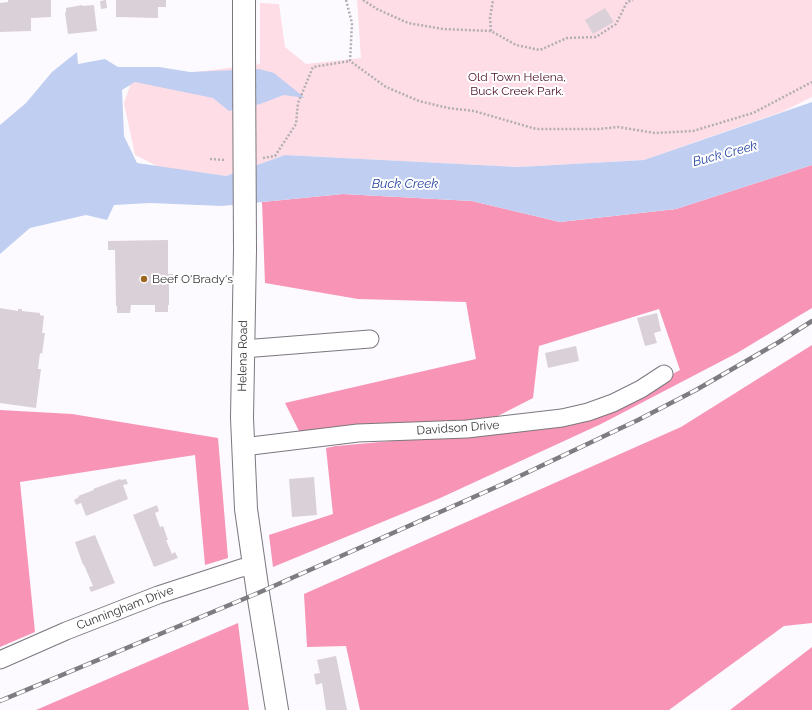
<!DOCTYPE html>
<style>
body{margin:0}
canvas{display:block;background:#fcfafe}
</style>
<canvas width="812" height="710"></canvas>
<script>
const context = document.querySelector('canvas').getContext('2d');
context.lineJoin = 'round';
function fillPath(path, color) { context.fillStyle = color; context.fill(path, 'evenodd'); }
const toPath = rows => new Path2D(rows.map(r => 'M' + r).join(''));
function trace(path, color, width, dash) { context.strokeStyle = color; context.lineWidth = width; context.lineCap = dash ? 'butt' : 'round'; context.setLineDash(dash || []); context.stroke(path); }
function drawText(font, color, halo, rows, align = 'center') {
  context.font = font + ' Raleway,sans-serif'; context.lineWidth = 4; context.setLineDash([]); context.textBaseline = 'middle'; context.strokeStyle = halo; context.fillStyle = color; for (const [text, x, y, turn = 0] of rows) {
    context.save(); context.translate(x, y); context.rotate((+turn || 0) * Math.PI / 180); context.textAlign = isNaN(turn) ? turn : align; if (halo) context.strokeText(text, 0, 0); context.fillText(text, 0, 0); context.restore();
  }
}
const green = toPath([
 [357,0,812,0,812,97,784,111,644,160,518,167,285,155,226,176,159,167,135,155,124,103,132,80,260,64,260,3,279,4,285,47,306,64,361,58]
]);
const forest = toPath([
 [812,165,812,308,737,353,601,424,438,499,273,567,269,535,333,514,326,448,336,446,492,432,599,414,680,370,659,309,539,346,533,398,492,419,341,432,299,431,285,403,476,359,466,302,358,299,265,283,262,202,343,194,472,201,560,222,676,209],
 [812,345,812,623,784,626,669,710,360,710,346,646,307,647,304,594,681,427],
 [0,410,72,414,218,438,228,558,205,565,195,455,20,482,35,632,0,647],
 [238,623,249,710,36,710],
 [812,647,812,710,730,710]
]);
const water = toPath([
 [77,52,78,64,105,59,118,67,159,67,190,72,259,69,274,73,305,98,284,95,260,104,229,111,213,98,135,82,122,90,124,136,137,163,226,176,285,155,518,167,644,160,812,102,812,165,676,209,560,222,472,201,343,194,222,206,150,203,114,205,107,220,86,215,30,228,0,254,0,125,26,103,52,72]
]);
const building = toPath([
 [8,0,51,0,51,17,31,18,31,31,0,32,0,3,8,2],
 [106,0,107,8,101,9,100,1],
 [116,0,166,0,166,7,158,7,158,18,116,17],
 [82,5,82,6,94,5,97,31,68,34,65,13,66,12,66,8],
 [605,8,614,22,593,34,585,20],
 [168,240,168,274,173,274,173,283,169,283,169,305,168,305,168,312,155,312,155,305,131,305,130,313,117,313,117,306,116,306,115,250,108,250,108,241],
 [0,308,18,311,18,309,22,309,22,311,40,313,40,315,44,316,42,333,45,333,42,354,40,353,38,369,41,369,36,408,0,403],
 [657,313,661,331,654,333,657,343,645,346,637,318],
 [576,346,579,361,548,368,545,353],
 [314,477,317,515,292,517,289,479],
 [120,479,121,480,126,479,128,484,123,485,128,499,86,516,81,503,76,505,74,500,79,497,78,496,94,490,93,489],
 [157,505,159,511,155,513,160,527,163,526,168,540,166,540,172,554,175,552,178,558,154,567,133,515],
 [95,535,115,583,91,592,89,587,93,586,84,565,83,565,75,542],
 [336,656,347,710,326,710,322,683,316,685,314,674,320,673,317,660]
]);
const path = toPath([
 [346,0,352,23,350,61,386,87,419,101,448,108,474,111,536,129,599,129,618,127,655,133,693,131,753,113,812,82],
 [363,0,377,9,408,23,443,29,491,31,516,45,540,50,567,38,596,37,616,24,627,2,633,0],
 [491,31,490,18,493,0],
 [263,158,275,156,296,124,298,103,313,67,350,61],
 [210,159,226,160]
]);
const minor = toPath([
 [243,349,370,339],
 [243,447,358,433,467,429,562,418,588,412,613,403,641,389,664,374],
 [0,660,66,631,158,595,241,568,254,566]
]);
const major = toPath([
 [244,52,244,0],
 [245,250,242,418,246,509,258,593,277,710]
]);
const rail = toPath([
 [0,701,258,593,503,484,638,420,696,390,779,342,812,321]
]);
const majorBridge = toPath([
 [244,52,245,250]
]);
const markers = [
 [144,279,4,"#9c6620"]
];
const parkNames = [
 ["Old Town Helena,",517,77],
 ["Buck Creek Park.",517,91]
];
const poiNames = [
 ["Beef O'Brady's",152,279]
];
const streetNames = [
 ["Helena Road",243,356,-89],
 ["Davidson Drive",458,428,-4],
 ["Cunningham Drive",125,608,-21]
];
const waterNames = [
 ["Buck Creek",725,154,-15],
 ["Buck Creek",405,184]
];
fillPath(green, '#fedde6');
fillPath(forest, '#f894b6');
fillPath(water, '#c0cff1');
fillPath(building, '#dad1d8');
trace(minor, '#7c777f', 19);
trace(major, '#7c777f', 24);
trace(path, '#b1afb3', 2.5, [2, 2]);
trace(minor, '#fff', 17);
trace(major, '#fff', 22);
trace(rail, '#7e7c80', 4.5);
trace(rail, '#fff', 3, [9]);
trace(majorBridge, '#7c777f', 24, []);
trace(majorBridge, '#fff', 22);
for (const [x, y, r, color] of markers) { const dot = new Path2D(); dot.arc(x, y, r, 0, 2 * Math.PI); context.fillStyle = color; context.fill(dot); trace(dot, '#fff', 1.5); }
drawText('12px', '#4a0e28', '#fff', parkNames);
drawText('12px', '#363438', '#fff', poiNames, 'left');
drawText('12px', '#363438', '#fff', streetNames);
drawText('italic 13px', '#2746a4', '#fff', waterNames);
</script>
